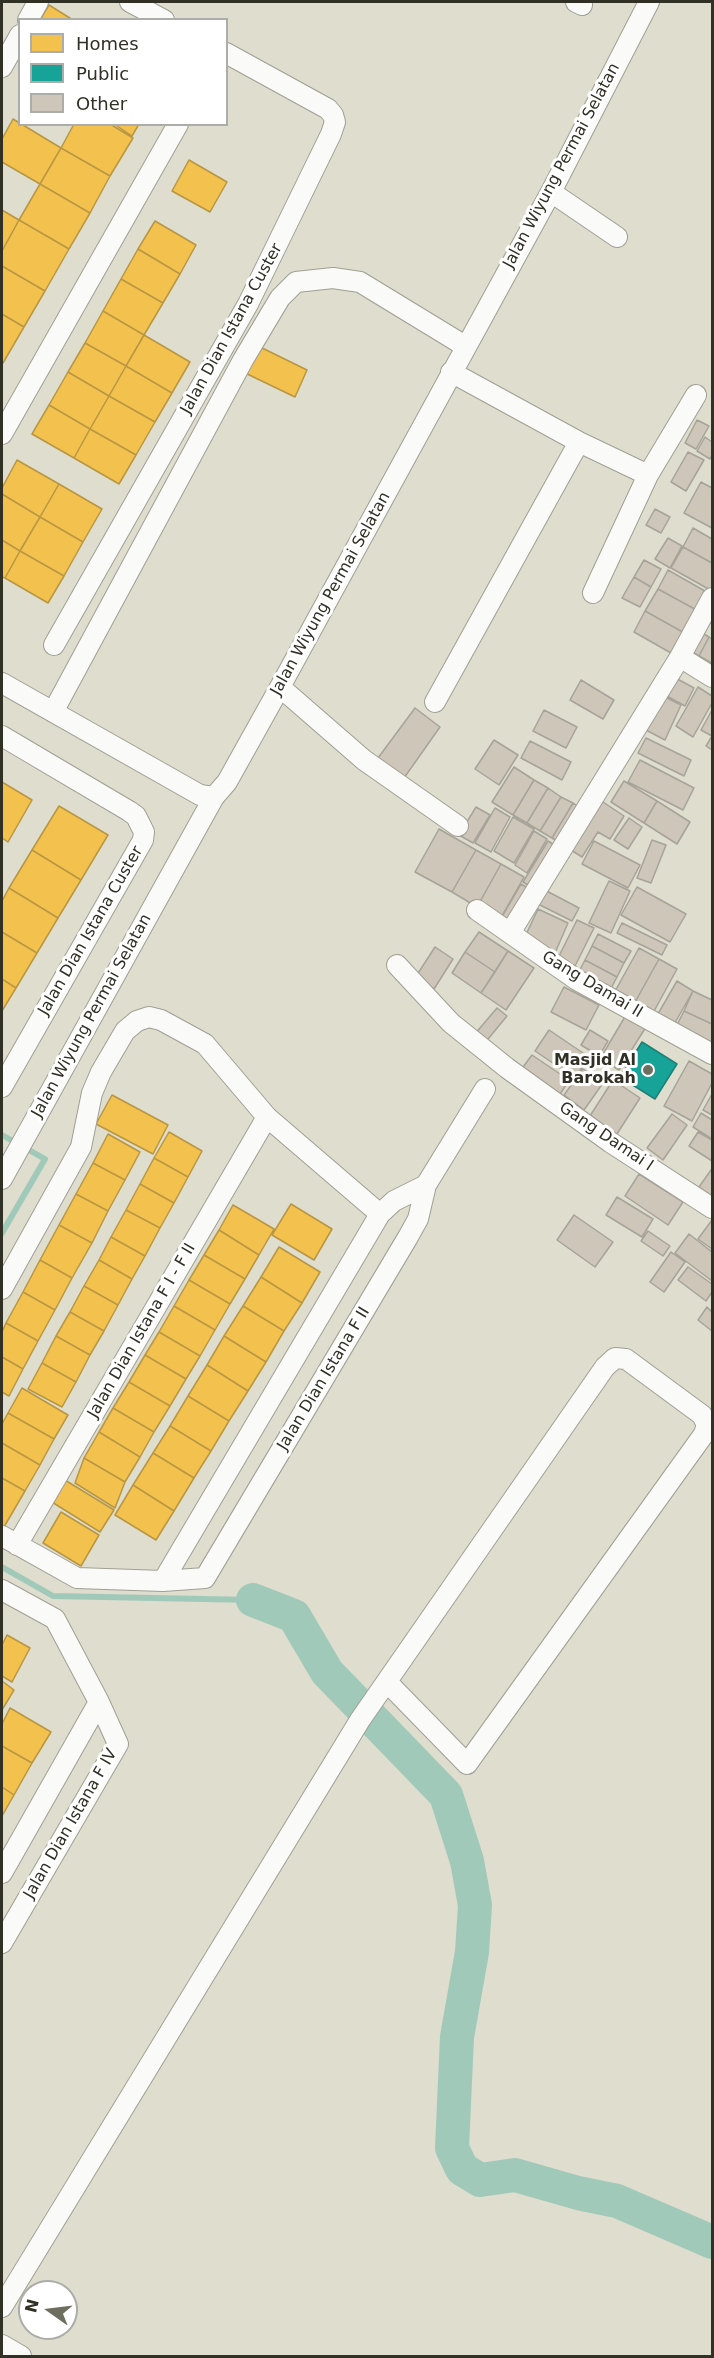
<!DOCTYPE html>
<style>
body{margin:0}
#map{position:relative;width:714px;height:2358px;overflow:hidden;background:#deddce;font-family:"DejaVu Sans",sans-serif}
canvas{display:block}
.frame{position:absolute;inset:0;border:3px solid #303025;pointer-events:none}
.legend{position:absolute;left:18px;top:18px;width:210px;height:108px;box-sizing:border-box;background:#fff;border:2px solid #acaca8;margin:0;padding:8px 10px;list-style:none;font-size:18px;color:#303025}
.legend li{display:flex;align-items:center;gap:12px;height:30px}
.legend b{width:30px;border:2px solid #acaca8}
.north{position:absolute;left:18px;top:2280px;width:60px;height:60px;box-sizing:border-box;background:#fff;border:2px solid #acaca8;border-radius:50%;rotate:284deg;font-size:16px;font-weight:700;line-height:24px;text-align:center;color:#303025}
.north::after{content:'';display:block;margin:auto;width:21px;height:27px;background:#6d6d60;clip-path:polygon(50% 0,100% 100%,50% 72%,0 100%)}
</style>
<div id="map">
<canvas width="714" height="2358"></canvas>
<div class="frame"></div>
<ul class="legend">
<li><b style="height:16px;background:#f2c14e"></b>Homes</li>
<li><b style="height:16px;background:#17a398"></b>Public</li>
<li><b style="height:16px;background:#cec6b8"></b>Other</li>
</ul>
<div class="north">N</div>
</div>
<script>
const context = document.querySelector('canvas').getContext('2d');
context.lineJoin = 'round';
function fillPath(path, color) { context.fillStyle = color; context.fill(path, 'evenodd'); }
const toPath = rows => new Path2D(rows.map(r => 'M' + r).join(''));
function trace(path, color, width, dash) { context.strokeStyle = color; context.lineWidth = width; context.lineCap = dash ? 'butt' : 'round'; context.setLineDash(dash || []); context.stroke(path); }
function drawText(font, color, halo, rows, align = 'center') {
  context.font = font + ' "DejaVu Sans",sans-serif'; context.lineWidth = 6; context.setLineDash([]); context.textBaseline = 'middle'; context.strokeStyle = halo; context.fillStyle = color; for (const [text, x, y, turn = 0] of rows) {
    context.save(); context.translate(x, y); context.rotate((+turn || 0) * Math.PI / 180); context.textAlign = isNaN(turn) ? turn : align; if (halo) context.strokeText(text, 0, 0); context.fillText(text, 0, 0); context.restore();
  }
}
const homes = toPath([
 [49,5,73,20,40,20,49,5],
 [13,119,61,148,40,184,2,162,2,139,13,119],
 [74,124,110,124,133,138,110,176,61,148,74,124],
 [114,124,139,124,132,136,114,124],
 [61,148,110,176,90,213,40,184,61,148],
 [189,160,227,182,210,212,172,191,189,160],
 [40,184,90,213,69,249,19,220,40,184],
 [2,210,19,220,2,251,2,210],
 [19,220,69,249,45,291,2,266,2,251,19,220],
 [155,221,196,245,180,274,138,249,155,221],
 [138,249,180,274,163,303,121,279,138,249],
 [2,266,45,291,24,327,2,314,2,266],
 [121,279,163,303,144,335,103,311,121,279],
 [103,311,144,335,126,366,85,343,103,311],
 [2,314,24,327,3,363,2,362,2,314],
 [144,335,190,362,172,393,126,366,144,335],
 [85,343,126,366,109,396,68,372,85,343],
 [256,345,307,370,295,397,243,372,256,345],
 [126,366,172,393,155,422,109,396,126,366],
 [68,372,109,396,90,429,49,405,68,372],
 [109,396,155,422,136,455,90,429,109,396],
 [49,405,90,429,74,458,32,434,49,405],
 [90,429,136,455,119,484,74,458,90,429],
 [17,460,59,484,40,517,2,494,2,488,17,460],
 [59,484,102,509,83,542,40,517,59,484],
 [2,494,40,517,20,551,2,540,2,494],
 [40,517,83,542,64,576,20,551,40,517],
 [2,540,20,551,5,578,2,577,2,540],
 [20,551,64,576,48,603,5,578,20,551],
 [2,782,32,800,8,842,2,838,2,782],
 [59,806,108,835,81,880,32,850,59,806],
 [32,850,81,880,58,918,9,888,32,850],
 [9,888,58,918,37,953,2,932,2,901,9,888],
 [2,932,37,953,16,988,2,979,2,932],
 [2,979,16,988,2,1011,2,979],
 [112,1095,168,1125,153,1154,96,1124,112,1095],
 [169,1132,202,1151,188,1177,154,1158,169,1132],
 [108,1134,140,1152,125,1180,93,1163,108,1134],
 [154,1158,188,1177,174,1203,140,1184,154,1158],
 [93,1163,125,1180,108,1211,76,1194,93,1163],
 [140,1184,174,1203,160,1228,126,1210,140,1184],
 [76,1194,108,1211,92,1243,59,1225,76,1194],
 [291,1204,332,1229,314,1260,272,1235,291,1204],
 [233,1205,274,1229,259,1255,219,1230,233,1205],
 [126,1210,160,1228,145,1256,111,1237,126,1210],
 [59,1225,92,1243,72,1278,40,1260,59,1225],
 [219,1230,259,1255,245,1279,204,1255,219,1230],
 [111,1237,145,1256,132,1279,99,1260,111,1237],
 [279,1247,320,1272,302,1303,261,1277,279,1247],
 [204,1255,245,1279,230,1304,189,1280,204,1255],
 [40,1260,72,1278,55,1310,23,1292,40,1260],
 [99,1260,132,1279,118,1305,84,1286,99,1260],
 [261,1277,302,1303,284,1331,243,1306,261,1277],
 [189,1280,230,1304,215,1330,174,1306,189,1280],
 [84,1286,118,1305,104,1331,70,1312,84,1286],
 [23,1292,55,1310,38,1341,6,1323,23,1292],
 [174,1306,215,1330,200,1356,159,1332,174,1306],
 [243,1306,284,1331,266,1362,224,1336,243,1306],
 [70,1312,104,1331,90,1355,56,1336,70,1312],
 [6,1323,38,1341,23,1369,2,1357,2,1332,6,1323],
 [159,1332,200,1356,186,1379,145,1355,159,1332],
 [56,1336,90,1355,76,1382,42,1363,56,1336],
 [224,1336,266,1362,248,1391,207,1365,224,1336],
 [145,1355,186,1379,170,1406,129,1382,145,1355],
 [2,1357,23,1369,9,1396,2,1392,2,1357],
 [42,1363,76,1382,62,1407,28,1389,42,1363],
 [207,1365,248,1391,229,1421,188,1396,207,1365],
 [129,1382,170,1406,154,1432,113,1408,129,1382],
 [22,1388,68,1415,54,1439,8,1413,22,1388],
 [188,1396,229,1421,211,1451,170,1426,188,1396],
 [113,1408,154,1432,140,1457,99,1432,113,1408],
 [8,1413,54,1439,40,1465,2,1443,2,1424,8,1413],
 [170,1426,211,1451,194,1478,153,1453,170,1426],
 [99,1432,140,1457,125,1482,84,1458,99,1432],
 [2,1443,40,1465,25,1491,2,1478,2,1443],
 [153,1453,194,1478,174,1511,133,1485,153,1453],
 [84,1458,125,1482,115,1508,75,1483,84,1458],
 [60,1477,114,1510,100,1532,47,1499,60,1477],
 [2,1478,25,1491,4,1527,2,1526,2,1478],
 [133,1485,174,1511,156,1540,115,1515,133,1485],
 [61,1512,99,1535,81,1566,43,1543,61,1512],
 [7,1635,30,1648,12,1682,2,1676,2,1645,7,1635],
 [2,1681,14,1690,2,1710,2,1681],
 [10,1708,51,1732,32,1763,2,1746,2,1724,10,1708],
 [2,1746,32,1763,14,1795,2,1787,2,1746],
 [2,1787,14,1795,2,1816,2,1787]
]);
const public = toPath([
 [642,1042,677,1064,655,1099,620,1077,642,1042]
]);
const stream = toPath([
 [2,1135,45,1159,2,1233],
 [2,1567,53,1596,253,1600]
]);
const river = toPath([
 [253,1600,294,1616,327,1672,446,1795,467,1861,475,1905,472,1952,457,2037,452,2148,462,2169,480,2180,515,2175,578,2193,617,2201,712,2242]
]);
const building = toPath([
 [697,420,709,426,696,449,685,443,697,420],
 [705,437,712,442,712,455,710,459,697,451,705,437],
 [688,452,704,460,686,491,671,482,688,452],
 [701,482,712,488,712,528,684,513,701,482],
 [655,509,670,517,661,533,646,525,655,509],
 [693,528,712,539,712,563,683,547,693,528],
 [668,538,682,546,670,568,655,559,668,538],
 [683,547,712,563,712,591,671,568,683,547],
 [644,560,661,569,651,587,634,577,644,560],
 [668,570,712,595,702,613,658,589,668,570],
 [634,577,651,587,640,607,622,598,634,577],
 [658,589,702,613,690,636,645,611,658,589],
 [645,611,690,636,678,657,634,632,645,611],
 [697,630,709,637,699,656,687,649,697,630],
 [709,637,712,639,712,663,699,656,709,637],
 [672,676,694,688,685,706,663,694,672,676],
 [581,680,614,700,603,719,570,700,581,680],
 [698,687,712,696,712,703,693,737,676,726,698,687],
 [661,695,681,705,665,740,644,729,661,695],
 [415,708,440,727,404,778,378,758,415,708],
 [544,710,577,727,566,748,533,731,544,710],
 [712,710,712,750,706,746,712,736,701,730,712,710],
 [646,738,691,760,684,776,638,753,646,738],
 [494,740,518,755,499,785,475,769,494,740],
 [530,741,571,762,562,780,521,758,530,741],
 [640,760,694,788,683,810,628,782,640,760],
 [514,767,534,780,513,815,492,802,514,767],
 [534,780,548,788,527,823,513,815,534,780],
 [624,781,657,801,644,823,611,802,624,781],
 [548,788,561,797,540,831,527,823,548,788],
 [561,797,573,803,552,838,540,831,561,797],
 [597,798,624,816,610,839,598,832,582,857,566,847,597,798],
 [657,801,690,822,677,844,644,823,657,801],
 [573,803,584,811,563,845,552,838,573,803],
 [476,807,490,815,473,843,459,835,476,807],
 [495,808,510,817,491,852,475,843,495,808],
 [513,817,534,829,514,863,494,851,513,817],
 [629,818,642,827,628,849,614,840,629,818],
 [439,829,476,850,452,892,415,872,439,829],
 [534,831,547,839,527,873,515,865,534,831],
 [652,840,666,845,651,883,637,878,652,840],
 [548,841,561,849,536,890,523,882,548,841],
 [594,841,640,865,628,888,582,864,594,841],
 [476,850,501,864,477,907,452,892,476,850],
 [501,864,524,877,499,921,477,907,501,864],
 [609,881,630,891,611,933,589,923,609,881],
 [521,884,533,891,512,927,500,920,521,884],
 [637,887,686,914,670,942,621,915,637,887],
 [541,888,579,908,572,921,534,902,541,888],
 [538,909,568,923,555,953,524,939,538,909],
 [577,920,594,928,574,968,557,960,577,920],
 [622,923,667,945,662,955,617,933,622,923],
 [479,932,508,951,495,972,465,952,479,932],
 [598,934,631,951,624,963,592,946,598,934],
 [592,946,624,963,617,977,585,960,592,946],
 [435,947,453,959,434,989,415,978,435,947],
 [639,948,659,959,634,1004,614,993,639,948],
 [508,951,534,968,506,1010,481,993,508,951],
 [465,952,495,972,481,993,452,973,465,952],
 [659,959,677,969,652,1015,634,1004,659,959],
 [585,960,617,977,608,994,576,977,585,960],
 [677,981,693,991,672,1028,655,1019,677,981],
 [564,987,599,1005,586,1030,551,1012,564,987],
 [693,991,712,1000,712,1024,684,1011,693,991],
 [497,1008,507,1016,484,1044,474,1035,497,1008],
 [684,1011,712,1024,712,1049,674,1031,684,1011],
 [626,1015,646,1027,619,1070,600,1059,626,1015],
 [549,1030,589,1057,575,1078,535,1051,549,1030],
 [590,1030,608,1041,599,1056,581,1045,590,1030],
 [532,1055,569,1080,559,1096,520,1071,532,1055],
 [689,1061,712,1074,712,1083,692,1121,664,1106,689,1061],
 [583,1069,603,1083,584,1110,564,1095,583,1069],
 [613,1080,640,1098,615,1137,588,1119,613,1080],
 [712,1094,712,1115,703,1110,712,1094],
 [701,1113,712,1120,712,1139,693,1127,701,1113],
 [672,1114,687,1125,663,1160,647,1148,672,1114],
 [698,1132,712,1140,712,1161,689,1146,698,1132],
 [711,1170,712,1171,712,1197,699,1187,711,1170],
 [639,1174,683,1202,668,1225,625,1196,639,1174],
 [617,1197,653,1219,642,1237,606,1215,617,1197],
 [574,1215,613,1242,595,1267,557,1240,574,1215],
 [712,1220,712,1249,698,1239,712,1220],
 [648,1231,670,1246,663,1256,641,1241,648,1231],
 [689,1234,712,1252,712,1281,675,1253,689,1234],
 [671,1252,685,1262,664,1292,650,1282,671,1252],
 [688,1267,712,1284,712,1292,706,1301,678,1280,688,1267],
 [707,1307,712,1312,712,1331,698,1320,707,1307]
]);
const minor = toPath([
 [130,2,164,20],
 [576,2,582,5],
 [28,20,38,2],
 [2,67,20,35],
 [551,192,617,237],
 [451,372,579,442,648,475,593,593],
 [2,434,178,124],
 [648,475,696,395],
 [54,645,248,304,331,134,335,122,333,115,328,109,226,53],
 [680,657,712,677],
 [2,683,200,795,214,797],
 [280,687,364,760,458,826],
 [435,702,579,442],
 [53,712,243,360,280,298,296,282,333,278,360,282,465,346],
 [2,736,129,811,136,816,144,832,143,840,2,1087],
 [477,910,577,980,712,1054],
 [510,933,680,657,712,598],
 [397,965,451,1023,507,1068,610,1142,712,1208],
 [2,1179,214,797,227,782,280,687,551,192,649,2],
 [2,1289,81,1147,92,1093,101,1072,125,1031,137,1021,149,1017,161,1020,205,1044,267,1117,380,1214],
 [2,1536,77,1578,163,1581,205,1578,408,1237,418,1219,426,1185,485,1089],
 [17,1545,267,1117],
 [163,1581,380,1214,394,1201,426,1185],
 [2,1590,55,1619,99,1702,118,1744,2,1943],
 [2,1873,99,1702],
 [2,2307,360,1720,605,1367,615,1358,626,1359,702,1415,707,1425,704,1434,467,1764,387,1682],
 [2,2345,21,2356]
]);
const markers = [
 [648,1070,6,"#6d6d60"]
];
const streetNames = [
 ["Jalan Wiyung Permai Selatan",562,166,-62],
 ["Jalan Dian Istana Custer",232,329,-61],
 ["Jalan Wiyung Permai Selatan",331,594,-61],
 ["Jalan Dian Istana Custer",91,931,-60],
 ["Gang Damai II",592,985,31],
 ["Jalan Wiyung Permai Selatan",92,1016,-61],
 ["Gang Damai I",606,1137,34],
 ["Jalan Dian Istana F I - F II",142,1331,-60],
 ["Jalan Dian Istana F II",324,1379,-59],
 ["Jalan Dian Istana F IV",71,1824,-60]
];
const poiNames = [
 ["Masjid Al",636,1061],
 ["Barokah",636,1079]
];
fillPath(homes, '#f2c14e');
trace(homes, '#b89642', 1.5);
fillPath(public, '#17a398');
trace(public, '#1e8076', 1.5);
trace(stream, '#a1c9b9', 6);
trace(river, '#a1c9b9', 34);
fillPath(building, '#cec6b8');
trace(building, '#a6a399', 1.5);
trace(minor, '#a09f94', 22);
trace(minor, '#fafaf8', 20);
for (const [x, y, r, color] of markers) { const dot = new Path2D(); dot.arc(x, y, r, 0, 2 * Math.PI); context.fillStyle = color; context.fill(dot); trace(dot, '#fff', 2); }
drawText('16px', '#303025', '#fff', streetNames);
drawText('bold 16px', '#303025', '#fff', poiNames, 'right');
</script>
